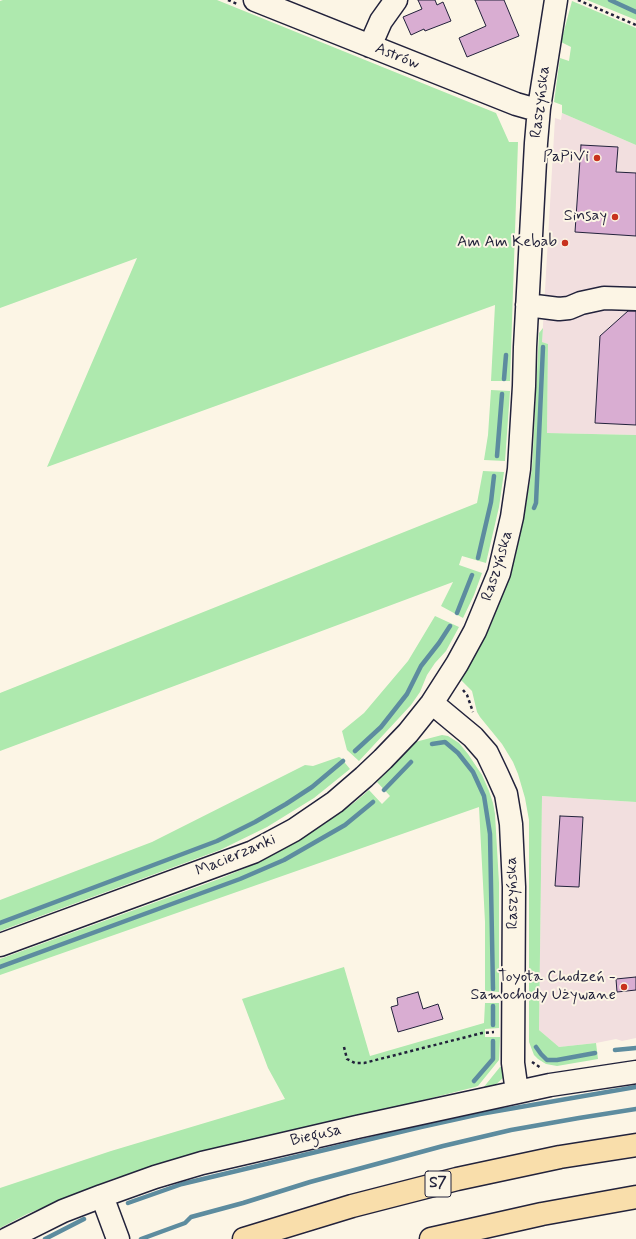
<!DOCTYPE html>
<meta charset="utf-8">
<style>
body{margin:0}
canvas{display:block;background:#fcf5e5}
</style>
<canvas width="636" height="1239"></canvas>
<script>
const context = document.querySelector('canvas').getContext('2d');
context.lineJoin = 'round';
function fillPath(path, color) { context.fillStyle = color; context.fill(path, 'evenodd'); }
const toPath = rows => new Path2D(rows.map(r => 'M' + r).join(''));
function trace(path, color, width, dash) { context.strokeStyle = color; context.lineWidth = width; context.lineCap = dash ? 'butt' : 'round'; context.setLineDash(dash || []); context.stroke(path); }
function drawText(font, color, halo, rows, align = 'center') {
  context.font = font + ' Mynerve,sans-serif'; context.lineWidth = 4; context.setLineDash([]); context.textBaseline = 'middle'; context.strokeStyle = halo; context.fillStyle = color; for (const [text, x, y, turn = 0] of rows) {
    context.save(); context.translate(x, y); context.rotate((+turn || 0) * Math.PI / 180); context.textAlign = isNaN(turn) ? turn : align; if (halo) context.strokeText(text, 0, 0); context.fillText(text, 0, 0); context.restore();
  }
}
const built = toPath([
 [562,113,636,145,636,435,547,433,548,344,542,342,555,118,561,120],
 [542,796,636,802,636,1038,622,1041,616,1039,596,1043,559,1047,539,1030]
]);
const green = toPath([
 [3,0,217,0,496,113,509,142,518,142,510,381,491,381,495,305,47,467,137,258,0,308,0,1],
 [587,0,636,0,636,20],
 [572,1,636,28,636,145,562,113,562,105,554,102,560,58,569,61,571,47,561,42],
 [543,328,542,342,548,344,547,433,636,435,636,802,542,796,539,1030,559,1047,596,1043,598,1059,557,1066,546,1064,538,1059,534,1055,529,1042,529,820,525,798,518,774,513,762,502,744,480,717,477,712,472,691,461,680,478,651,490,627,497,609,515,558,524,517,532,469,539,333],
 [491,390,510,391,505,461,484,460,488,435],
 [483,471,504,472,499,507,486,563,462,556,459,565,482,573,474,595,463,618,441,606,453,582,0,751,0,693,477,503],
 [435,616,459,627,446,651,435,663,427,675,420,692,411,705,359,761,347,750,342,731,364,713,408,661],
 [442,735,448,736,459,743,468,754,482,775,489,791,493,803,495,814,499,883,499,992,485,991,485,922,479,807,0,975,0,959,219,879,248,867,292,844,323,825,355,802,369,790,382,804,390,796,377,782,415,743,419,741],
 [339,757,341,758,350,769,314,798,267,827,220,850,0,931,0,900,152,842,305,765,313,766],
 [344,967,370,1056,484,1023,485,1003,499,1003,499,1028,485,1029,485,1037,500,1037,499,1060,478,1086,475,1087,115,1178,27,1214,0,1228,0,1188,111,1151,285,1099,268,1068,242,999],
 [500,1067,504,1067,504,1073,503,1078,493,1087,483,1088]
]);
const stream = toPath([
 [610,0,636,12],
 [504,379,506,355],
 [497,456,502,394],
 [534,508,536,503,543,347],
 [478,558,491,502,494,476],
 [457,613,472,575],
 [432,744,445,742,458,753,473,772,484,796,490,834,493,989],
 [355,751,381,727,407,694,421,666,439,643,450,626],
 [384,790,411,762],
 [0,923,217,841,255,822,286,804,312,787,343,761],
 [0,967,240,879,284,860,345,825,373,802],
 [493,1006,493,1025],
 [536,1047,541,1054,547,1060,557,1060,595,1053],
 [615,1050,636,1048],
 [474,1081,493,1059,493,1041],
 [128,1203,182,1184,421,1127,480,1114,636,1087],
 [45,1239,84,1219],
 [141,1239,185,1223,191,1217,243,1203,310,1182,443,1146,511,1130,579,1118,636,1109]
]);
const building = toPath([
 [418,0,435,0,437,5,443,2,451,21,425,31,424,29,411,35,403,17,422,9,418,0],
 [475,0,504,0,519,36,467,57,459,38,486,26,475,0],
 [581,145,618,147,616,172,636,173,636,236,575,232,581,145],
 [628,311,636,311,636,425,595,423,600,336,628,311],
 [560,816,583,817,579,887,555,886,560,816],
 [636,977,636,990,617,992,616,979,636,977],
 [418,992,423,1009,438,1004,443,1019,398,1032,391,1007,398,1005,397,998,418,992]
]);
const path = toPath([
 [228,0,237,4],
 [578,0,636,25],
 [463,690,467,695,473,712],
 [344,1047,347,1059,355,1063,364,1063,482,1033,494,1032],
 [532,1062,541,1068]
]);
const minor = toPath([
 [255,0,516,104,530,108,539,108],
 [370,46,381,21,396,0],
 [527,305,559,309,569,308,581,303,604,298,636,299],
 [432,703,473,737,487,753,497,774,506,794,511,824,514,887,513,1063,517,1092],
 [0,945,253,852,294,830,335,802,364,777,383,759,408,733,432,703,457,664,475,631,499,573,512,517,519,469,524,386,525,347,536,143,539,108,556,0],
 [102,1196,118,1239],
 [7,1239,63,1211,102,1196,155,1177,202,1163,357,1127,550,1085,636,1072]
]);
const highway = toPath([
 [244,1239,352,1206,457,1179,560,1157,636,1145],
 [431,1239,542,1214,636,1197]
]);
const markers = [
 [597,158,4,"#c8321e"],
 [615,217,4,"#c8321e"],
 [565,243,4,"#c8321e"],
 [624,987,4,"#c8321e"]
];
const shields = [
 [438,1184,26]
];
const shieldNames = [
 ["S7",438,1184]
];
const streetNames = [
 ["Astrów",397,57,22],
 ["Raszyńska",541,102,-83],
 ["Raszyńska",498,566,-73],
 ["Macierzanki",236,856,-23],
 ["Raszyńska",513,893,-91],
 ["Biegusa",316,1136,-13]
];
const poiNames = [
 ["PaPiVi",589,158],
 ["Sinsay",607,217],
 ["Am Am Kebab",557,243],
 ["Toyota Chodzeń -",616,978],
 ["Samochody Używane",616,996]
];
fillPath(built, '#f2dfdf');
fillPath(green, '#aee9ae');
trace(stream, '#5d8c9f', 4.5);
fillPath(building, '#d9add2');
trace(building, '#22223b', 1);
trace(minor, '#22223b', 25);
trace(highway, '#22223b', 25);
trace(path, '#22223b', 2.5, [3, 3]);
trace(minor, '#fcf5e5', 22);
trace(highway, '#f9deab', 22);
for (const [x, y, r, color] of markers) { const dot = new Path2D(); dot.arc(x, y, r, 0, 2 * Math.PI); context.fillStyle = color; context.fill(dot); trace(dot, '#fcf5e5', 1.5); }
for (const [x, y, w] of shields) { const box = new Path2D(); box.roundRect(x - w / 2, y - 13, w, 26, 3); context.fillStyle = '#fcf5e5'; context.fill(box); trace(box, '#22223b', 1); }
drawText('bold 15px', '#22223b', null, shieldNames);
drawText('16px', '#22223b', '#fcf5e5', streetNames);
drawText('16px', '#22223b', '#fcf5e5', poiNames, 'right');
</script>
